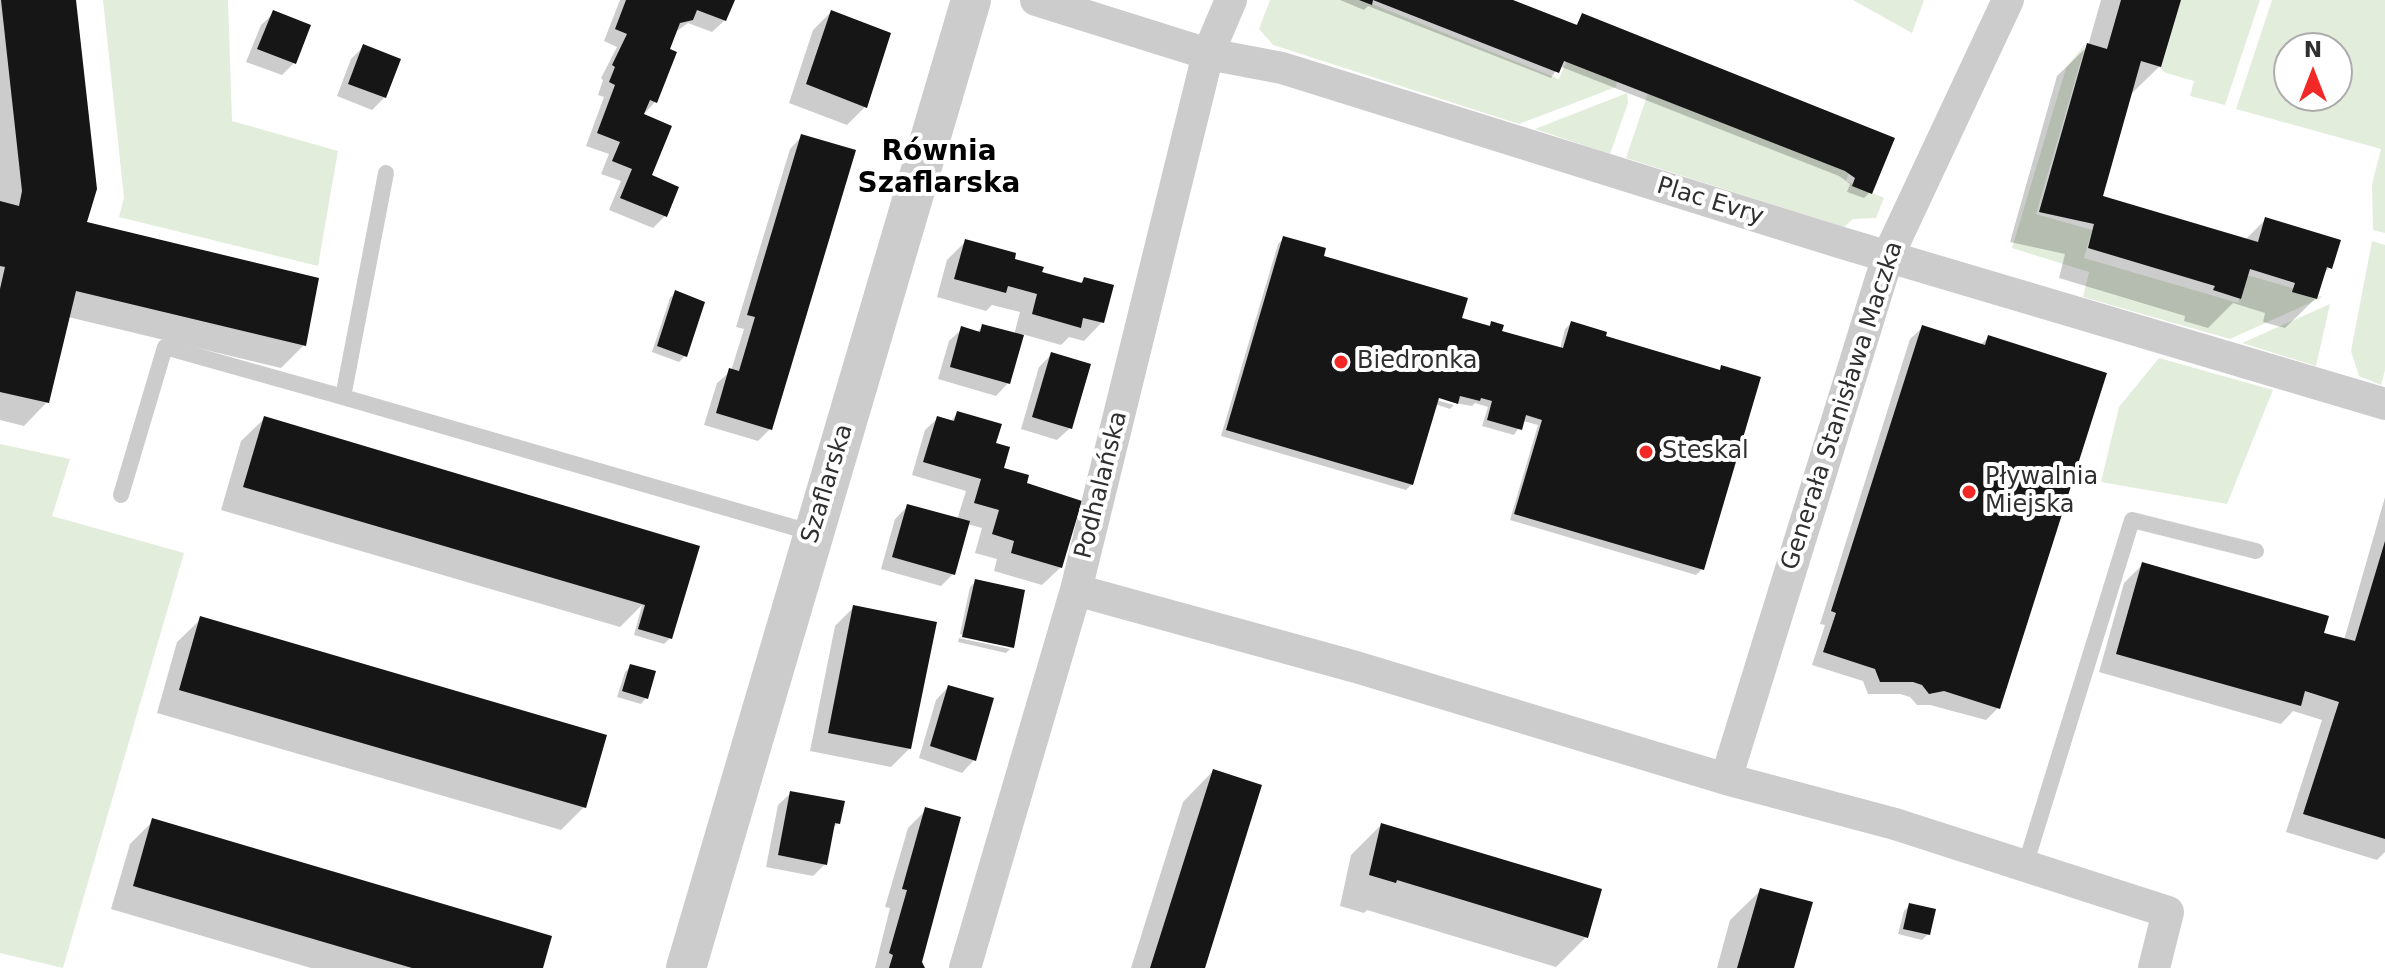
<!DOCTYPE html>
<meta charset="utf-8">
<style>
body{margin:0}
#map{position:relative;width:2385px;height:968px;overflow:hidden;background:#fff;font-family:"DejaVu Sans",sans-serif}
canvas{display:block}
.north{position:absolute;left:2273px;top:32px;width:80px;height:80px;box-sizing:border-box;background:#fff;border:2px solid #acacac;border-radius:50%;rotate:0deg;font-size:22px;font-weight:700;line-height:32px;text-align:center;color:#2f2f2f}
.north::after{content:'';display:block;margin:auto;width:28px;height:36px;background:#f12825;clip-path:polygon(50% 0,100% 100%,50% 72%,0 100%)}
</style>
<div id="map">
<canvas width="2385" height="968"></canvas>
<div class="north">N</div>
</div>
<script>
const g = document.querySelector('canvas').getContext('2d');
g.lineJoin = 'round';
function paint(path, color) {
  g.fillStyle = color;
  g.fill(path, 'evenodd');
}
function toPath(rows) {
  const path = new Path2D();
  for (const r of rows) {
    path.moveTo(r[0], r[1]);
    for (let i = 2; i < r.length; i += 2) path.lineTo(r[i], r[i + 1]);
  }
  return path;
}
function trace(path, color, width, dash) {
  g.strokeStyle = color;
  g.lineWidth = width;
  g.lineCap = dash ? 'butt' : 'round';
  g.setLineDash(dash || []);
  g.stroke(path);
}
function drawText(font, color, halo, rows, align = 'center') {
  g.font = font + ' "DejaVu Sans",sans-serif';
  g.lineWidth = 8;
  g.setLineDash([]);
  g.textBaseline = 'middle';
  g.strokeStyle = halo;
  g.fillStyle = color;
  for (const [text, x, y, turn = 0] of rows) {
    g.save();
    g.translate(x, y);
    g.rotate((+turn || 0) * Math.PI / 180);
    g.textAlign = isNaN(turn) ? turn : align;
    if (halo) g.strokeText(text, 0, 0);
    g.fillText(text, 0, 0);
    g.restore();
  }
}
paint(toPath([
 [103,0,228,0,232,121,338,151,318,266,119,217,124,198],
 [1270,0,1362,0,1559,79,1567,60,1617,80,1616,87,1519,124,1273,45,1259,29],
 [1853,0,1924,0,1912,33],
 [2178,0,2260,0,2225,105,2190,96,2194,81,2166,73,2159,67],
 [2272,0,2385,0,2385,233,2373,230,2372,184,2381,149,2236,109],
 [2289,48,2337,48,2337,96,2289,96],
 [2086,43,2036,214,2092,230,2084,258,2238,303,2247,275,2323,297,2230,339,2083,297,2089,272,2012,248,2066,68],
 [1627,93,1628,103,1610,154,1535,129],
 [1648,93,1849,172,1846,181,1884,198,1876,218,1853,219,1844,227,1626,158],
 [2372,241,2385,245,2385,370,2381,385,2359,376,2351,351],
 [2330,304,2316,366,2242,343],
 [2159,358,2273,390,2227,504,2101,482,2119,407],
 [0,444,70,459,52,516,184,553,63,968,0,953]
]), '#e3eddc');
paint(toPath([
 [0,0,74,0,85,223,304,345,281,368,68,317,47,402,24,426,0,420],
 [620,0,732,0,725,20,712,32,688,23,674,33,655,102,642,116,649,176,665,216,653,228,609,210,621,181,601,174,609,154,586,146,604,97,598,95,603,80,601,78,617,47,604,41],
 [1340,0,1508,0,1575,26,1583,16,1863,126,1870,192,1864,198,1847,192,1850,184,1839,176,1559,66,1551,78,1368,6,1364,10],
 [2101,0,2178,0,2160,66,2129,96,2100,197,2245,240,2266,219,2330,267,2322,275,2316,298,2285,328,2263,322,2265,313,2233,303,2208,328,2184,321,2185,316,2059,278,2065,254,2010,242,2057,76,2088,46],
 [831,12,865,107,847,125,789,103,813,30],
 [274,13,294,63,282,75,246,62,261,25],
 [364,46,385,97,372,110,337,96,351,59],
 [802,136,770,429,758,441,704,425,717,383,731,371,744,329,736,327,790,149],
 [1284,238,1460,320,1488,327,1492,323,1500,332,1560,349,1565,329,1571,323,1603,337,1719,371,1722,368,1702,569,1696,575,1510,520,1538,425,1523,421,1514,435,1482,426,1488,407,1475,403,1472,406,1455,403,1430,394,1429,398,1454,405,1450,409,1435,404,1412,484,1406,490,1221,436,1278,244],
 [966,241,1040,273,1079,284,1084,279,1102,322,1084,341,1069,337,1061,345,1022,334,1008,383,996,396,938,379,949,341,962,329,976,333,983,326,1014,335,1020,312,992,305,986,311,937,297,947,260],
 [675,293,685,356,679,362,652,352,670,298],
 [1923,327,1980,345,1988,338,1998,708,1986,720,1930,705,1917,705,1910,697,1900,694,1868,694,1863,681,1812,665,1825,625,1820,624,1910,339],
 [1051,355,1070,428,1057,440,1021,429,1039,367],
 [957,414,994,444,1001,469,1024,484,1061,567,1042,585,994,571,997,559,975,553,982,528,967,524,954,573,941,586,881,569,895,519,908,506,957,520,966,491,912,475,925,430,938,418,950,422],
 [265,418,698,548,670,638,664,644,634,635,642,605,620,627,221,510,241,441],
 [2385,497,2385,852,2377,860,2286,832,2322,720,2293,711,2281,724,2099,672,2124,583,2143,564,2344,640],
 [976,581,1012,647,1010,648,1010,645,960,634,970,587],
 [854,607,910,748,891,767,810,751,835,626],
 [201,619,584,807,561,830,157,713,177,642],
 [959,638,1010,649,1006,653,958,642],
 [631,666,646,698,641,704,617,697,625,672],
 [948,687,974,760,962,773,919,758,936,700],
 [1213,771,1202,968,1131,968,1183,802],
 [791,793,838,823,832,829,825,864,813,876,766,867,778,805],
 [926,810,920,963,923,968,875,968,890,908,885,907,908,828],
 [153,821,541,968,311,968,111,909,130,844],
 [1381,825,1586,937,1556,967,1367,910,1364,913,1340,906,1351,855],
 [1761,890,1792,968,1717,968,1730,920],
 [1910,905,1928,934,1922,940,1898,934,1904,911]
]), '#0003');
paint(toPath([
 [1,0,76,0,97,189,87,222,319,278,306,346,76,291,49,403,0,392,0,289,5,267,0,266,0,201,19,206,22,191],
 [626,0,735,0,726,21,697,10,693,20,680,23,670,49,677,52,657,103,650,100,644,114,672,126,652,175,679,187,667,217,620,198,632,169,612,161,620,142,597,133,615,85,609,82,615,67,612,65,627,34,615,29],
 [1359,0,1513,0,1577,25,1582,13,1895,138,1872,194,1852,186,1855,178,1845,171,1564,61,1559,73,1373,0,1372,5],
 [2121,0,2181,0,2161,67,2141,61,2103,196,2258,242,2265,217,2341,240,2332,269,2327,267,2317,299,2292,292,2295,283,2250,269,2241,299,2213,290,2215,286,2088,248,2094,224,2039,212,2087,43,2107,49],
 [273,10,311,25,296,64,257,49],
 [831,10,891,33,867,108,806,84],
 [363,44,401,59,386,98,348,84],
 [801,134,856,150,772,430,716,413,729,368,739,371,755,317,747,315],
 [1283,236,1326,248,1324,256,1468,298,1462,318,1490,326,1491,321,1504,325,1502,331,1563,348,1571,321,1607,332,1606,336,1720,370,1721,365,1761,377,1704,570,1514,514,1542,420,1526,415,1522,430,1487,420,1492,401,1481,398,1480,401,1460,396,1458,404,1439,398,1413,485,1226,430],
 [965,239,1016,253,1015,259,1044,267,1042,272,1082,283,1084,277,1114,285,1104,323,1083,318,1081,328,1032,314,1037,294,1008,286,1006,293,954,279],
 [675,290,705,302,687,357,657,346],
 [982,324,1024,335,1010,384,950,367,961,326,980,332],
 [1922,325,1985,345,1988,335,2107,373,2000,709,1944,691,1929,694,1922,685,1913,682,1880,682,1875,669,1823,652,1836,613,1831,611],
 [1051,352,1091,364,1072,429,1032,417],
 [957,411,1002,424,996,443,1010,447,1004,468,1029,475,1027,483,1082,501,1062,568,1011,553,1014,541,992,534,999,510,974,503,981,479,923,462,937,416,954,421],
 [264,416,700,546,672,639,638,629,645,605,243,487],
 [907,504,970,521,955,575,892,557],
 [2385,541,2385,839,2303,814,2339,702,2305,691,2301,706,2116,654,2142,562,2329,616,2324,633,2355,641],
 [975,579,1025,590,1014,648,962,637],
 [853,605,937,622,911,749,828,733],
 [200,616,607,735,586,808,179,690],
 [630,664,656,671,648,699,622,691],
 [948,685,994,698,976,761,930,746],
 [1213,769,1262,785,1205,968,1150,968],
 [790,791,845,801,840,824,835,823,827,865,778,855],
 [925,807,961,817,922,962,925,968,889,968,893,955,889,953,907,890,902,889],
 [152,818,552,936,543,968,412,968,133,886],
 [1381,823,1602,889,1588,938,1397,880,1396,883,1369,875],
 [1760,888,1813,902,1794,968,1737,968],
 [1909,903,1936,909,1930,935,1903,929]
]), '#161616');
trace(toPath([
 [386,173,343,397,813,533],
 [121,495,165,347,343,397],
 [2025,866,2132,520,2256,551]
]), '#ccc', 16);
trace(toPath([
 [1036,0,1208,54,1282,68,1842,243,2385,404],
 [1076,590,1356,667,1726,779,1895,824,2168,912,2154,968],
 [1726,779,1888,256,2008,0],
 [965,968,1076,590,1208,54,1231,0]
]), '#ccc', 32);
trace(toPath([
 [686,968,971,0]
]), '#ccc', 40);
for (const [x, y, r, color] of [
 [1341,362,8,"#f12825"],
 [1646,452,8,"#f12825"],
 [1969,492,8,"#f12825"]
]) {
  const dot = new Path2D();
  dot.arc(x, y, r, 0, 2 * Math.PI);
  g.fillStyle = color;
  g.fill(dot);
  trace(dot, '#fff', 3);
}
drawText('24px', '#2f2f2f', '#fff', [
 ["Plac Evry",1710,202,17],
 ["Generała Stanisława Maczka",1843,406,-72],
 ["Szaflarska",828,484,-73],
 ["Podhalańska",1102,485,-76]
]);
drawText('24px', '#2f2f2f', '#fff', [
 ["Biedronka",1357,362],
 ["Steskal",1662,452],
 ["Pływalnia",1985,478],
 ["Miejska",1985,506]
], 'left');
drawText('bold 28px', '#000', '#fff', [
 ["Równia",939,153],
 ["Szaflarska",939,185]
]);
</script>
